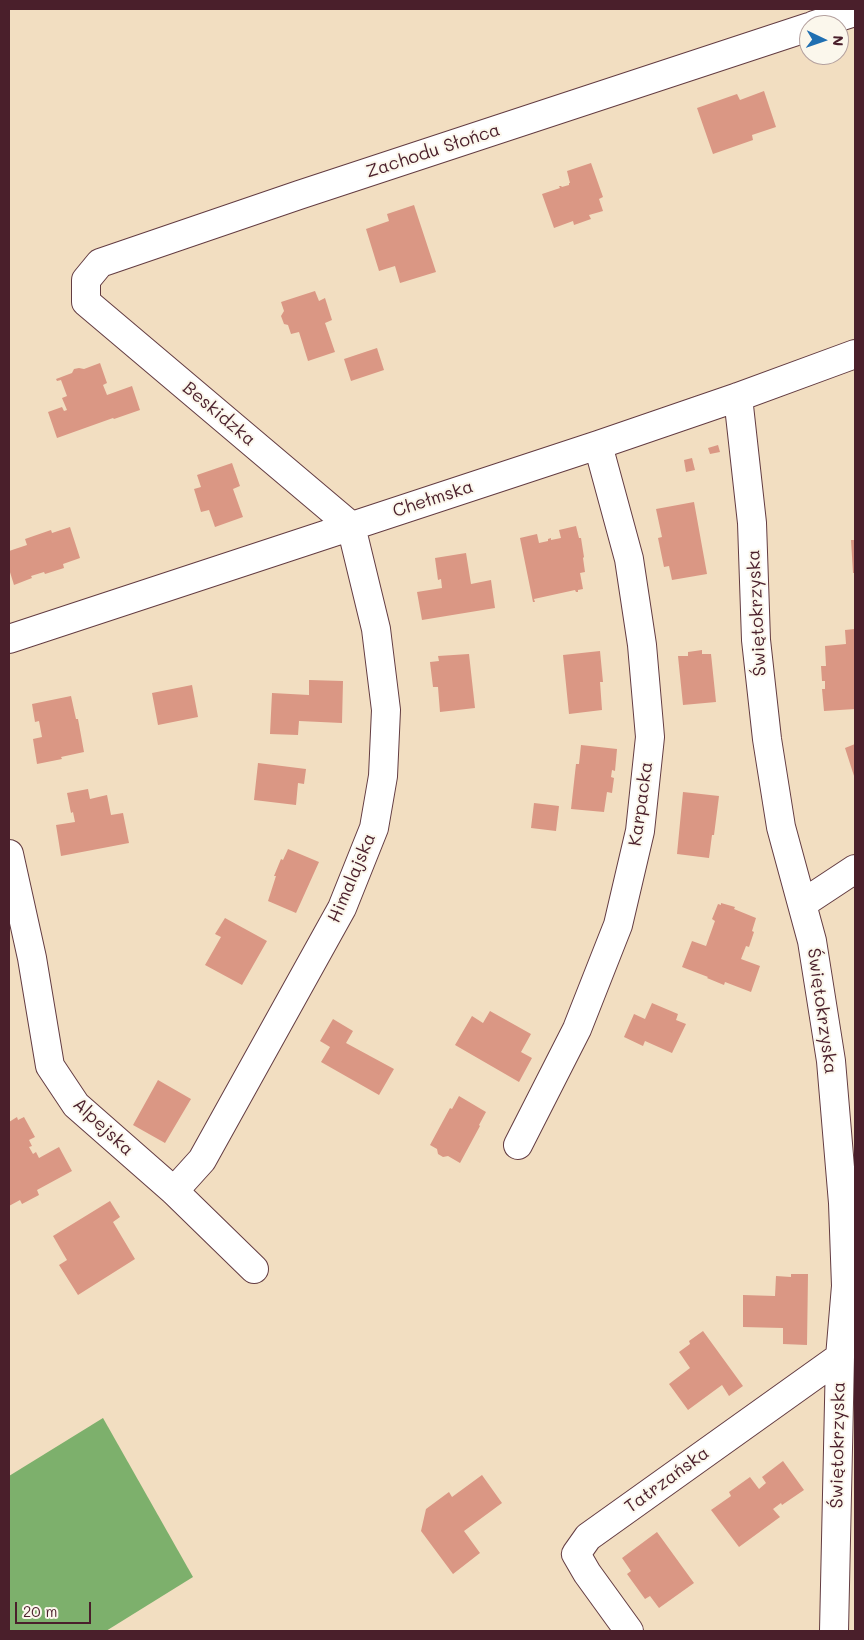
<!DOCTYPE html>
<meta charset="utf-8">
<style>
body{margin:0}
#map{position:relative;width:864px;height:1640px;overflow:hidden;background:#f2dec1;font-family:Mali,sans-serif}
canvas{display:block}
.frame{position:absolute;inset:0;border:10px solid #4a1f2b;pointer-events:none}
.north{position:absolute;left:799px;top:15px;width:50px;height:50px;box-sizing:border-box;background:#fbf7ec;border:1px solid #b4a19f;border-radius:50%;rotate:93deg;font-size:14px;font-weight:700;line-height:20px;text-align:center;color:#4a1f2b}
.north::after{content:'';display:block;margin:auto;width:18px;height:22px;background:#1f6fb2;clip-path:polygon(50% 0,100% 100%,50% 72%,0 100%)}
.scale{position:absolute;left:15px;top:1602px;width:76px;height:22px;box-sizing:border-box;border:2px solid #4a1f2b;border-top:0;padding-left:6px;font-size:15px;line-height:18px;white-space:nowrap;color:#4a1f2b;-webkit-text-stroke:4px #fbf7ec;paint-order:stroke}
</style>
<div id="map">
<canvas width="864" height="1640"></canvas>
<div class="frame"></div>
<div class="north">N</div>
<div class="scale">20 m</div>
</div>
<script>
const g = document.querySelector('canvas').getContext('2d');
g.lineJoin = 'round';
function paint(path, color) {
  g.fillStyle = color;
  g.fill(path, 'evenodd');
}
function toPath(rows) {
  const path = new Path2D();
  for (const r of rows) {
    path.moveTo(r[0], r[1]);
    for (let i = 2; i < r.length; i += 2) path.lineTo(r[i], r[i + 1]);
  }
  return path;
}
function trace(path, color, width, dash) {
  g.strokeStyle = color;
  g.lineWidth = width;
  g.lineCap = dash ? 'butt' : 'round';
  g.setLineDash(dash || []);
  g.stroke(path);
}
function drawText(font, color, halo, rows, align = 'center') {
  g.font = font + ' Mali,sans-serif';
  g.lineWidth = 4;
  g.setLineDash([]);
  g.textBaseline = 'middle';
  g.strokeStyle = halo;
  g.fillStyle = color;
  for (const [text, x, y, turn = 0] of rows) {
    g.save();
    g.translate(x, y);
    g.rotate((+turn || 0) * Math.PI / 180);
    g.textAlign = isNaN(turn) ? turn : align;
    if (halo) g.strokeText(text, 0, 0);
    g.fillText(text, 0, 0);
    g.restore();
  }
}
paint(toPath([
 [103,1418,193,1577,106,1631,9,1631,9,1476]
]), '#7db06c');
paint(toPath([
 [764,91,776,127,752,135,753,140,713,154,697,108,737,94,740,100],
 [591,163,603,197,599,199,603,211,589,215,591,219,574,225,573,221,554,228,542,194,560,188,559,186,561,186,562,187,569,185,569,183,570,183,567,171],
 [414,205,436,272,400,283,395,266,379,271,366,229,389,221,387,214],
 [315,291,319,301,325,298,332,320,325,323,335,352,308,361,299,332,291,334,288,325,284,324,281,316,284,311,281,302],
 [377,348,384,370,351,381,344,359],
 [100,363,107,383,103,385,107,395,132,386,140,410,114,419,113,418,57,438,48,412,62,407,64,411,67,410,62,398,67,396,61,380,57,381,56,379,72,373,74,369,79,368,84,369],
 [718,445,720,452,710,454,708,448],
 [692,458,695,470,686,472,684,460],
 [232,463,240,486,233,489,243,517,215,527,209,510,201,512,194,489,201,487,197,475],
 [694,502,707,574,672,580,669,566,664,567,658,538,662,537,656,509],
 [576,526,579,538,581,538,584,557,583,558,585,572,580,573,583,589,578,590,578,592,576,592,575,590,534,599,535,602,533,602,520,538,537,534,539,543,548,541,548,539,551,538,551,540,561,538,559,530],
 [70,527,80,558,63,564,64,568,45,574,44,572,31,576,32,578,14,585,9,569,9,551,27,545,25,539,51,530,52,533],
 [851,540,855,540,855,573,853,573],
 [466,553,471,584,491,580,495,608,422,620,417,592,442,588,441,579,438,580,435,558],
 [855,629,855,709,824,711,822,689,825,689,825,681,822,681,821,666,826,666,825,646,846,644,845,630],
 [702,650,702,654,711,654,716,702,683,705,678,656,688,656,688,652],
 [600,651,603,682,600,682,602,710,569,714,563,655],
 [469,654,475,708,440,712,438,687,433,687,430,662,439,661,438,656],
 [309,680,343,681,342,723,299,721,298,735,270,734,272,693,309,695],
 [192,685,198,717,158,725,152,693],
 [71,696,76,719,78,719,84,752,61,757,62,759,37,764,33,739,42,737,39,721,35,722,32,704],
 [855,744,855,779,845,748],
 [581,745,617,749,615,771,612,770,611,777,614,778,612,793,607,792,604,812,571,809,576,764,579,764],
 [258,763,306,769,304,784,298,783,296,805,254,800],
 [88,789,90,799,107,795,111,815,123,813,129,843,61,856,56,825,75,822,73,812,71,813,67,793],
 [683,792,719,796,714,835,712,835,709,858,677,854],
 [534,803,559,806,556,831,531,828],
 [288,849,319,862,296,913,268,901,276,876,274,876,281,859,283,860],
 [721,903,735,907,734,909,756,918,752,931,754,932,749,947,746,946,741,959,760,966,751,992,725,982,724,985,707,978,708,977,682,967,692,941,706,946,715,921,712,919,718,904,721,905],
 [225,918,267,941,242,985,205,965,221,937,215,934],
 [652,1003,678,1014,676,1020,686,1024,672,1053,645,1041,643,1046,624,1037,634,1014,645,1019],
 [490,1011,531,1034,521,1052,532,1058,519,1082,455,1045,472,1016,483,1023],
 [333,1019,353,1031,346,1043,394,1069,379,1095,321,1062,330,1047,320,1041],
 [158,1080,191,1099,165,1143,133,1125],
 [459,1096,486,1112,479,1125,480,1126,460,1163,448,1156,443,1157,438,1154,437,1149,430,1145,450,1108,452,1109],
 [17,1117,18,1120,24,1117,35,1137,29,1140,32,1146,29,1147,33,1154,36,1152,39,1158,59,1147,72,1171,37,1190,39,1195,22,1204,20,1200,9,1206,9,1122],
 [110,1201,120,1217,113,1222,135,1259,78,1295,59,1265,67,1260,53,1236],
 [791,1274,808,1274,807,1345,783,1344,783,1328,743,1327,743,1295,775,1296,776,1276,791,1277],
 [703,1331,743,1386,729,1396,722,1385,688,1410,669,1384,690,1368,679,1352,690,1344,689,1341],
 [783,1461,804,1490,782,1505,781,1503,773,1509,780,1517,739,1547,711,1510,731,1496,729,1492,750,1477,759,1489,766,1483,762,1477],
 [482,1475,502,1503,464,1531,480,1553,453,1574,421,1531,426,1509,449,1492,452,1497],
 [657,1532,694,1583,659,1608,650,1596,645,1599,627,1574,631,1571,622,1558]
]), '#da9784');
const street = toPath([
 [814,25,855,12],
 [738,397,752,523,756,640,767,739,781,827,812,941,831,1061,843,1203,846,1286,840,1357,834,1631],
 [9,639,598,445,738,397,855,354],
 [9,854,32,958,50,1066,76,1105,174,1191,254,1269],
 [802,904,855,869],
 [518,1145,577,1029,618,925,640,831,650,737,642,645,629,559,598,445],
 [174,1191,202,1160,342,908,374,828,383,776,386,710,376,629,351,526,86,302,86,280,100,263,299,195,809,27],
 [629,1631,587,1573,576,1554,588,1537,840,1357]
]);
trace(street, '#633c42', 30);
trace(street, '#fff', 28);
drawText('18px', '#4a1f2b', '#fbf7ec', [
 ["Zachodu Słońca",433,151,-18],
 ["Beskidzka",219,414,40],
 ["Chełmska",433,499,-18],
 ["Świętokrzyska",757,613,-93],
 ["Karpacka",641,804,-82],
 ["Himalajska",352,878,-67],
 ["Świętokrzyska",822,1011,82],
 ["Alpejska",103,1127,43],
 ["Świętokrzyska",838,1445,-89],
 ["Tatrzańska",667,1480,-36]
]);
</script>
